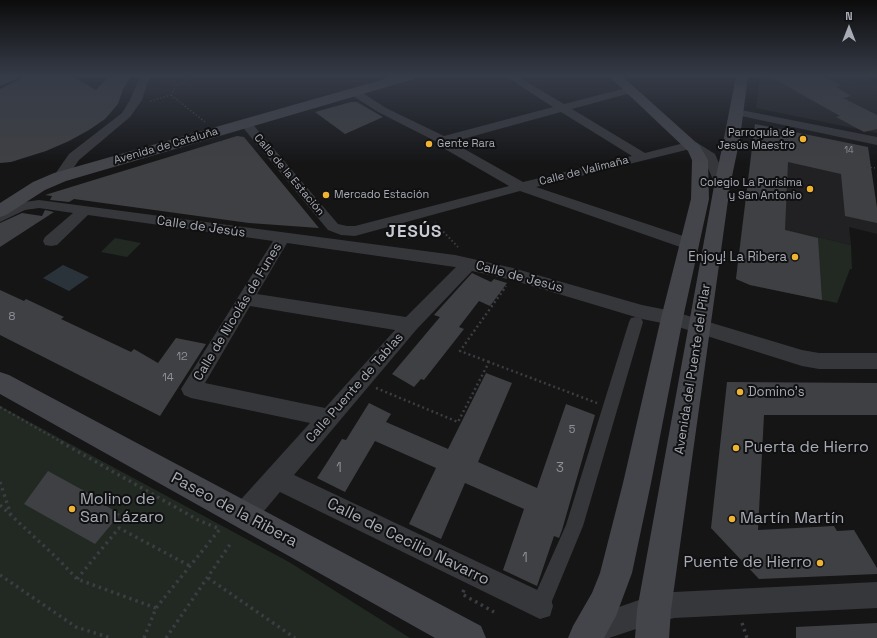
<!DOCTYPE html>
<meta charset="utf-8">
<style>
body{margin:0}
#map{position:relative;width:877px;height:638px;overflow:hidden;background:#151516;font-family:"Space Grotesk",sans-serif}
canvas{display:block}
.north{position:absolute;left:829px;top:8px;width:40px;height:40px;-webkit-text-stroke:3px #101011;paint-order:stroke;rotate:0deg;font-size:11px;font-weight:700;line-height:16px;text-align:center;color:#a7abb6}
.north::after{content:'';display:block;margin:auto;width:14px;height:18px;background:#a7abb6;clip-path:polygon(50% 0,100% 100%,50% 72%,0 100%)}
</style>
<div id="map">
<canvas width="877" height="638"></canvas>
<div class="north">N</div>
</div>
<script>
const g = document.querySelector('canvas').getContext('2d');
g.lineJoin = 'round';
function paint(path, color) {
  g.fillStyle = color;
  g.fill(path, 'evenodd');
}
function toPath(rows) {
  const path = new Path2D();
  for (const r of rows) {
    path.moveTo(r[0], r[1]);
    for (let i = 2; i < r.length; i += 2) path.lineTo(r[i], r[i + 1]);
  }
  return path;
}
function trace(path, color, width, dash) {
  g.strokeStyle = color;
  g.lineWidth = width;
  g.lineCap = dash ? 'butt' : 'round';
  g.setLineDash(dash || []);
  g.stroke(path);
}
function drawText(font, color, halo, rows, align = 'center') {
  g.font = font + ' "Space Grotesk",sans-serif';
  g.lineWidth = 4;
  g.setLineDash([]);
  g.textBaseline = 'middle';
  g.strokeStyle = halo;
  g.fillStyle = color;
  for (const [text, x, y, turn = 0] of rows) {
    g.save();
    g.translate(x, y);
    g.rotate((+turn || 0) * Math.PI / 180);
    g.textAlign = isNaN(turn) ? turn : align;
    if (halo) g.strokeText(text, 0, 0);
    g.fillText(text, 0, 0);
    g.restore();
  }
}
paint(toPath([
 [760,76,862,76,877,82,877,133,756,108],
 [752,145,871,170,877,208,877,234,849,227,851,245,743,219]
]), '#212123');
paint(toPath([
 [827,76,851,76,870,85,853,89],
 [743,219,851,245,852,269,850,269,837,303,750,285,736,279],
 [419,228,426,231,424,235,411,239,396,237,397,234],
 [115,238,141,243,127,257,101,252],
 [0,406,289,562,410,638,0,638]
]), '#212922');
paint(toPath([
 [63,265,89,277,69,291,43,278]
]), '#2b333a');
paint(toPath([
 [26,76,72,76,96,90,109,76,131,76,123,89,118,104,105,119,89,130,69,141,46,151,11,162,0,163,0,89],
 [769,76,822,76,841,85,836,87,851,96,843,98,877,115,877,129,864,132,836,117,840,116],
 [351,102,357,102,383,117,345,134,315,112],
 [755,124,868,147,877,208,877,223,845,216,841,174,788,162,785,230,818,238,822,300,750,285,736,279],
 [237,136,244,137,319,228,249,223,74,199,69,202,50,200,52,196,45,195],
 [45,210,54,212,0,247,0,223,22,213,42,216],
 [472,273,491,282,494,279,507,283,490,306,479,301,459,327,464,329,424,380,421,379,414,387,392,374,440,317,434,315],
 [0,290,24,301,26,299,64,317,61,319,131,352,134,349,158,363,176,338,206,344,160,416,0,335],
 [486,373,512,383,478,462,537,488,566,404,595,415,562,530,559,538,554,536,537,586,503,570,524,509,465,483,441,539,409,524,436,468,375,441,345,492,317,478,342,439,346,440,369,403,391,414,386,422,448,449],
 [727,382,877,383,877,415,764,415,758,530,834,526,837,531,854,530,877,568,877,574,759,579,711,528],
 [48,471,99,499,98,501,120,514,95,544,24,504],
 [877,623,877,638,796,638,796,627]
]), '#3f4043');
trace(toPath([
 [171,95,205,122],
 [150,101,171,95,176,86,193,76],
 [867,167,875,168]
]), '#3c3d42', 1.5, [1.5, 2]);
trace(toPath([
 [435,223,458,247],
 [503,290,506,286]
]), '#3c3d42', 2, [1.5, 2.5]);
trace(toPath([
 [489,362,460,351,504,289],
 [376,388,458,422,489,362,597,403],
 [0,407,63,443]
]), '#3c3d42', 2.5, [2, 3]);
trace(toPath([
 [61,442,198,520,220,529],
 [0,482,11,515],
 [0,505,57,558,77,579,156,608],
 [0,575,76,627,111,638],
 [208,578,295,638],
 [77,579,119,528,190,566],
 [464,590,462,594,494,612],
 [742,623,747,638],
 [144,638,156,608,220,529],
 [166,638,231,543]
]), '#3c3d42', 3.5, [2.5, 4]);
paint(toPath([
 [636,317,641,318,643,322,583,526,547,613,540,616,533,613,530,606,566,525,629,322,631,318,636,317]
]), '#36373b');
paint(toPath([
 [142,76,152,76,148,81,142,100,130,117,79,160,65,180,55,180,53,177,69,154,122,113,130,100,138,81,142,76],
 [505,76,517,76,564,104,630,87,634,88,635,90,634,92,572,109,645,153,692,141,696,142,715,154,729,186,727,189,722,190,717,189,704,159,690,149,536,187,695,240,697,244,695,248,689,249,683,248,520,191,355,236,341,235,328,230,240,124,242,121,246,120,250,121,338,224,347,226,355,226,509,186,445,149,439,143,378,112,350,94,349,92,350,90,358,90,386,108,444,136,553,107,505,76],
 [561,112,632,156,523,182,452,142,561,112],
 [736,109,877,137,877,145,732,114,730,112,732,110,736,109],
 [39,200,455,255,513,268,642,305,672,311,802,350,819,353,877,353,877,369,819,369,802,366,672,325,642,319,512,280,472,271,416,330,294,475,550,596,553,606,550,616,540,619,280,492,253,524,244,527,235,524,232,515,235,506,310,423,191,398,184,395,181,389,273,241,88,215,57,245,51,246,45,245,43,241,45,237,73,213,39,208,25,210,0,222,0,211,17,203,39,200],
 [287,243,455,267,456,267,406,317,257,294,287,243],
 [250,306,395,330,325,408,205,383,250,306],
 [877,582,877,608,674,618,642,627,609,638,579,638,576,631,580,621,590,617,642,599,674,592,877,582]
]), '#36373b');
paint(toPath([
 [2,76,18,76,17,79,0,86,0,77,2,76],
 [395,76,415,76,414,79,66,181,45,190,6,215,0,217,0,203,33,182,54,173,395,76],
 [609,76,622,76,700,146,708,160,709,199,683,318,651,483,632,573,616,616,604,638,568,638,573,626,592,593,600,573,623,483,661,318,691,199,692,160,688,151,609,76],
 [736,76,748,76,740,138,730,186,671,610,669,638,635,638,637,610,714,186,724,138,736,76],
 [0,372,9,375,481,626,486,638,435,638,0,394,0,372]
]), '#44454b');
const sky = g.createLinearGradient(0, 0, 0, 165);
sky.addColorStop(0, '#0c0c0c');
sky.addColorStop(0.46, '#353b47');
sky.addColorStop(1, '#353b4700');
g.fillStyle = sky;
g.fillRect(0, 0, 877, 165);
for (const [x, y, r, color] of [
 [803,139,4,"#efb334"],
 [429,144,4,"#efb334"],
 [810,189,4,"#efb334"],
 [326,195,4,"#efb334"],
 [795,257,4,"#efb334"],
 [740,392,4,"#efb334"],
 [736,448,4,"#efb334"],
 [72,509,4,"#efb334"],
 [732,519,4,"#efb334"],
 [820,563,4,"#efb334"]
]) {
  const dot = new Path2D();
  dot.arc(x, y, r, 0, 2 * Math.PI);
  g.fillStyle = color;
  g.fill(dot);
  trace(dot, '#101011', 1.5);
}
drawText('9px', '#8d9099', null, [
 ["14",849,151]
]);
drawText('11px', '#a7abb6', '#101011', [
 ["Parroquia de",795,133],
 ["Jesús Maestro",795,146],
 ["Gente Rara",437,144,"left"],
 ["Colegio La Purísima",802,183],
 ["y San Antonio",802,196],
 ["Mercado Estación",334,195,"left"]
], 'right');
drawText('11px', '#a7abb6', '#101011', [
 ["Avenida de Cataluña",166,146,-16],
 ["Calle de Valimaña",584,171,-14],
 ["Calle de la Estación",289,175,50]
]);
drawText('11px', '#8d9099', null, [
 ["8",12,317],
 ["12",182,357],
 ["14",168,378],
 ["5",572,430]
]);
drawText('13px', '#a7abb6', '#101011', [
 ["Calle de Jesús",201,227,8],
 ["Calle de Jesús",519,277,15],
 ["Calle de Nicolás de Funes",238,312,-59],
 ["Avenida del Puente del Pilar",693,369,-81],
 ["Calle Puente de Tablas",355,388,-49]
]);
drawText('13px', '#a7abb6', '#101011', [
 ["Enjoy! La Ribera",787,257],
 ["Domino's",748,392,"left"]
], 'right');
drawText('13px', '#8d9099', null, [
 ["1",339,468],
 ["3",560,468],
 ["1",525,558]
]);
drawText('16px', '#a7abb6', '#101011', [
 ["Puerta de Hierro",744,448],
 ["Molino de",80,500],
 ["San Lázaro",80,518],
 ["Martín Martín",740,519],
 ["Puente de Hierro",812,563,"right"]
], 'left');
drawText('16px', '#a7abb6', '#101011', [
 ["Paseo de la Ribera",234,510,28],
 ["Calle de Cecilio Navarro",408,542,26]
]);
g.letterSpacing = '1px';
drawText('bold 17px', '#c8cad3', '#101011', [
 ["JESÚS",414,232]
]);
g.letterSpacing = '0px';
</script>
